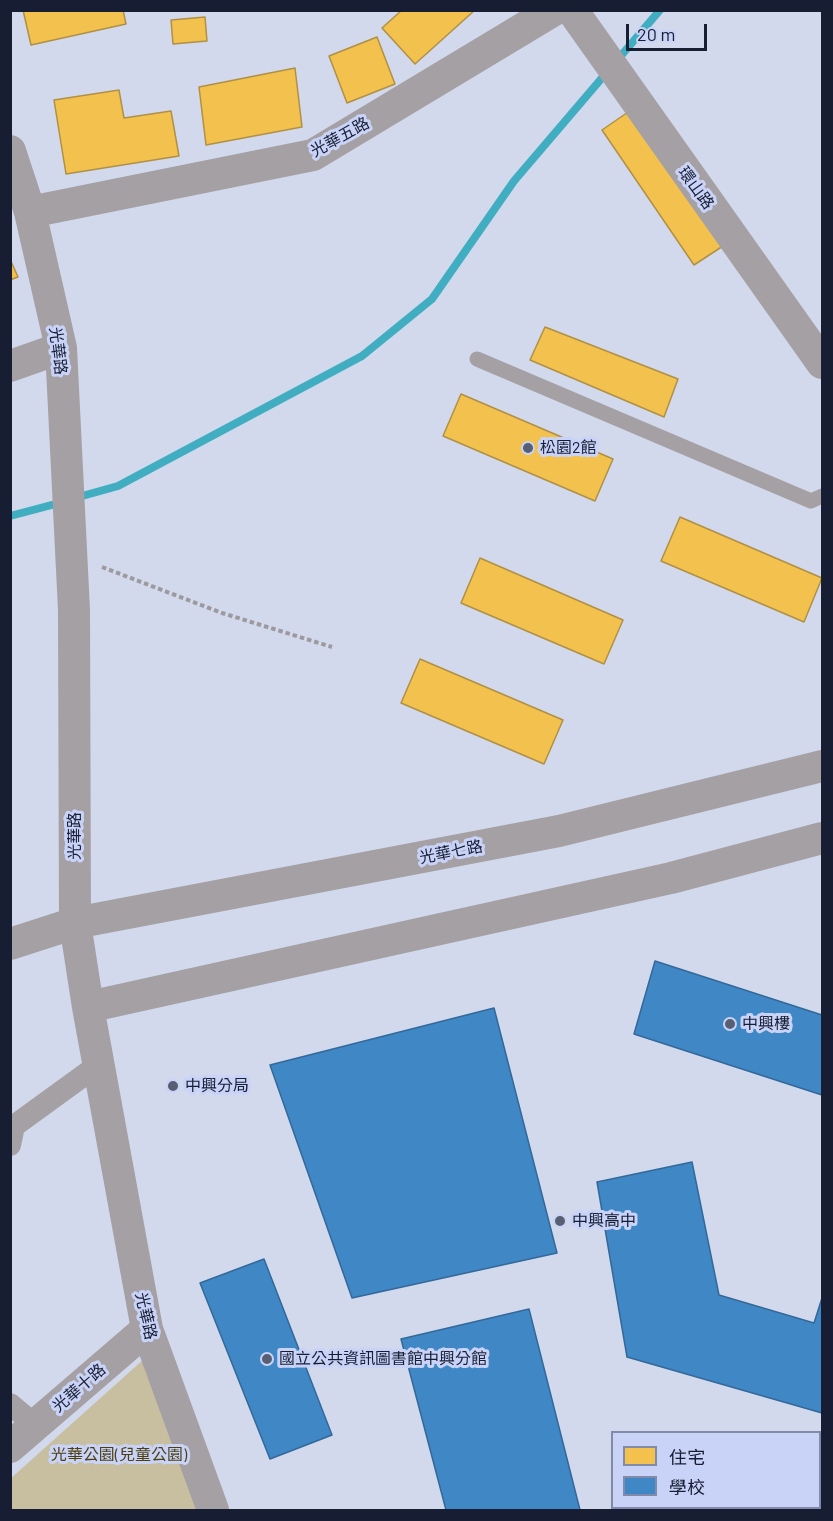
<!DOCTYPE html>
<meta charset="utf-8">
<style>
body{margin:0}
#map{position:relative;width:833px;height:1521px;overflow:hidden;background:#d2d9ec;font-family:Barlow,"Noto Sans TC",sans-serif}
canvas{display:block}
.frame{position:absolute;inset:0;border:12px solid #171d32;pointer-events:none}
.legend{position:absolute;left:611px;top:1431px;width:210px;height:78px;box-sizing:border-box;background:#c8d3f7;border:2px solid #818aa8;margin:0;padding:8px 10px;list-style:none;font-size:18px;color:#171d32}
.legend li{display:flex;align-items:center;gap:12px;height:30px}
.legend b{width:30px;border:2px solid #818aa8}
.scale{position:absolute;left:626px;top:24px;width:81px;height:27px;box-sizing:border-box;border:3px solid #171d32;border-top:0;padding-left:8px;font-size:18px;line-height:21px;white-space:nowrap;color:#171d32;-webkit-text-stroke:4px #c8d3f7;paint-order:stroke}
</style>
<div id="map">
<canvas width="833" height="1521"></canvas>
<div class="frame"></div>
<ul class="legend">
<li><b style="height:16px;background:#f2c14e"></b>住宅</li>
<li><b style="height:16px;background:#3f88c5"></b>學校</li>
</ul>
<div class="scale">20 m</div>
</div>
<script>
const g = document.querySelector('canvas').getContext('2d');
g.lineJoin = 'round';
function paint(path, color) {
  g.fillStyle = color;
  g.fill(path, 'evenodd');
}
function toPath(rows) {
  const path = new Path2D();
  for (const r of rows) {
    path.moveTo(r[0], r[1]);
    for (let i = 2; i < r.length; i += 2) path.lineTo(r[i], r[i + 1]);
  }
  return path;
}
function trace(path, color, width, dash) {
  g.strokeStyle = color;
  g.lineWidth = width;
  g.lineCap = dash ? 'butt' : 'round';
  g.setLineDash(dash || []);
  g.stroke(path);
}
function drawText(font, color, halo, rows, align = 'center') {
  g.font = font + ' Barlow,"Noto Sans TC",sans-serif';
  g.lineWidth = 6;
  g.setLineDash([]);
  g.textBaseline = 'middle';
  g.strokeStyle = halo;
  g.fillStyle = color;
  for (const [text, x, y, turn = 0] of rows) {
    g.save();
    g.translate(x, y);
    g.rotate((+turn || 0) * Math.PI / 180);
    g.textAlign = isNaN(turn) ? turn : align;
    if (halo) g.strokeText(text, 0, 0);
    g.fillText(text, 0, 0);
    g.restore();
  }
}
paint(toPath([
 [144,1359,198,1510,11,1510,10,1479]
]), '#c8bfa0');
const homes = toPath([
 [23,10,123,10,126,24,31,45,23,10],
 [402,10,475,10,415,64,382,28,402,10],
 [205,17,207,41,173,44,171,20,205,17],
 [377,37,395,84,347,103,329,56,377,37],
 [295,68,302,127,206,145,199,87,295,68],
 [119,90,124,118,171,111,179,156,66,174,54,100,119,90],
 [631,110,723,246,694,265,602,130,631,110],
 [10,259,18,277,10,280,10,259],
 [545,327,678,379,664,417,530,360,545,327],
 [461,394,613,459,595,501,443,436,461,394],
 [680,517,822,578,804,622,661,561,680,517],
 [480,558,623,620,604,664,461,603,480,558],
 [420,659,563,720,544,764,401,703,420,659]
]);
paint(homes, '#f2c14e');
trace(homes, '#b09046', 1.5);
const schools = toPath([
 [655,961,822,1015,822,1095,634,1034,655,961],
 [494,1008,557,1253,352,1298,270,1065,494,1008],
 [692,1162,719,1295,814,1323,822,1298,822,1413,627,1357,597,1182,692,1162],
 [264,1259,332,1435,270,1459,200,1283,264,1259],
 [529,1309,580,1510,446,1510,401,1339,529,1309]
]);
paint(schools, '#3f88c5');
trace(schools, '#336899', 1.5);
trace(toPath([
 [75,498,118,486,362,356,432,299,514,181,660,10],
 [10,516,63,502]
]), '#40adc1', 8);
trace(toPath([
 [102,567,222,613,332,647]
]), '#9c999f', 4, [4.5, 3]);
trace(toPath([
 [477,359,811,501,822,496]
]), '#a5a0a4', 15);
trace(toPath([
 [10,1145,14,1126,98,1065],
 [10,1404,35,1425]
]), '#a5a0a4', 22);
trace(toPath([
 [572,10,822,363],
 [10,151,30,212,61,348,74,610,75,923,88,1007,147,1329,213,1510],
 [30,212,313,155,554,10],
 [10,366,61,348],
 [10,944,75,923,559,831,822,766],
 [88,1007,671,878,822,838],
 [10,1447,147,1329]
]), '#a5a0a4', 32);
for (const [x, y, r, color] of [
 [528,448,6,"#585f73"],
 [730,1024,6,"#585f73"],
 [173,1086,6,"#585f73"],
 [560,1221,6,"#585f73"],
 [267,1359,6,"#585f73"]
]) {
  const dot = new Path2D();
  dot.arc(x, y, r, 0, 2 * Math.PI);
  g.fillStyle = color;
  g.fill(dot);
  trace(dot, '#c8d3f7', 2);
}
drawText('16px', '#171d32', '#c8d3f7', [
 ["光華五路",340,137,-29],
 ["環山路",696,188,54],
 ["光華路",58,351,83],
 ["光華路",75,836,-90],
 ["光華七路",451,852,-11],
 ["光華路",146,1316,77],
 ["光華十路",79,1388,-41]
]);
drawText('16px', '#171d32', '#c8d3f7', [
 ["松園2館",540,448],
 ["中興樓",742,1024],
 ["中興分局",185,1086],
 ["中興高中",572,1221],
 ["國立公共資訊圖書館中興分館",279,1359]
], 'left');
drawText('16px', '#4d3f0f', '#c8d3f7', [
 ["光華公園(兒童公園)",119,1455]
]);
</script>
